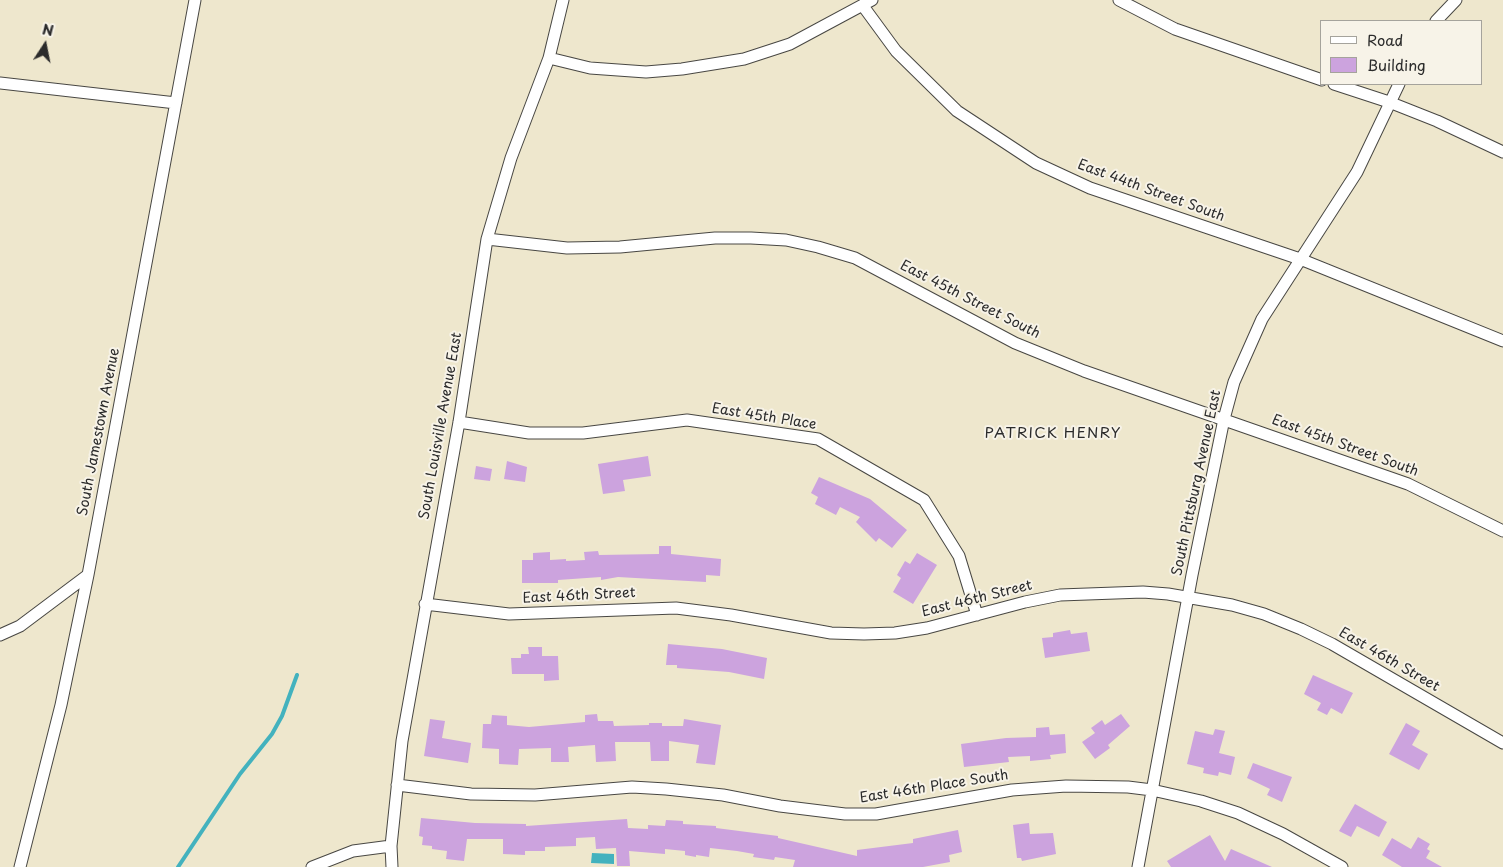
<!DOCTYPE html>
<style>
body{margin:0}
#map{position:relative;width:1503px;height:867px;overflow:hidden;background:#eee7cd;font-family:"Playpen Sans",sans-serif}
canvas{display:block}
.legend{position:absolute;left:1320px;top:20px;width:162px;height:65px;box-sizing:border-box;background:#f7f3e8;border:1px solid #a5a39c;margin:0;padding:6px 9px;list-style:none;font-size:15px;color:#2b2b2b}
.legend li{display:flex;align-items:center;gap:10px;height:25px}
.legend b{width:25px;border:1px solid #a5a39c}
.north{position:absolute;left:20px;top:20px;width:50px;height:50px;-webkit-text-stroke:4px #f7f3e8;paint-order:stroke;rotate:11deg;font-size:14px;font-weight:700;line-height:20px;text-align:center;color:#2b2b2b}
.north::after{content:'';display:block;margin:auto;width:18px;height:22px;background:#2b2b2b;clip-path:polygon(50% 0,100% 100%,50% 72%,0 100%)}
</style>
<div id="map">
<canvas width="1503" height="867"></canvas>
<ul class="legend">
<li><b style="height:6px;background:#fff"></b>Road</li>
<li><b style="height:14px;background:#cca3de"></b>Building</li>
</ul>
<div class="north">N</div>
</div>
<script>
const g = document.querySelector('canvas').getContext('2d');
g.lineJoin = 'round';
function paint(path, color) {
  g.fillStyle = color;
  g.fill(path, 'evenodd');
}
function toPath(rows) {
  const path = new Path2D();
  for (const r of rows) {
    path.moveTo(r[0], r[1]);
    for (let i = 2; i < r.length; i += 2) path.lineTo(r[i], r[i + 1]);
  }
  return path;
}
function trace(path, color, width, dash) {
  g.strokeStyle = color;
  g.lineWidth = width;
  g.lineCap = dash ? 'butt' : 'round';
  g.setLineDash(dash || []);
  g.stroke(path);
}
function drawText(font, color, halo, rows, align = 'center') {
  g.font = font + ' "Playpen Sans",sans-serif';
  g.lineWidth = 4;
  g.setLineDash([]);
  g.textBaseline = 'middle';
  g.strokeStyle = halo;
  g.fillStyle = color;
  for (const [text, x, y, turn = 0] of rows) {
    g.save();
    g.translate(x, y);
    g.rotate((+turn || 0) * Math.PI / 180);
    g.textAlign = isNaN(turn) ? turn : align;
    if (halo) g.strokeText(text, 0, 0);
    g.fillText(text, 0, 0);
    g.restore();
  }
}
paint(toPath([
 [592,853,614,854,614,864,591,863]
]), '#43b2be');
trace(toPath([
 [178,867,240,774,272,734,282,716,297,675]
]), '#43b2be', 4);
paint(toPath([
 [648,456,651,476,623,480,625,491,603,494,598,464],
 [507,461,527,467,525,482,504,479],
 [476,466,492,469,490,481,474,479],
 [819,477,870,499,907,530,892,548,879,538,876,542,856,522,860,517,840,507,836,515,815,504,818,497,811,493],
 [659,546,671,546,671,554,721,559,720,576,706,575,706,582,618,577,601,580,601,577,558,580,558,583,522,583,522,560,533,560,533,553,550,552,550,560,566,559,566,561,585,560,584,552,598,551,599,555,659,554],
 [917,553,937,565,913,604,893,592,901,578,897,575,905,561,910,564],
 [1070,630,1071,634,1087,632,1090,651,1045,658,1042,638,1053,637,1053,633],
 [668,644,722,649,767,658,764,679,729,672,677,668,677,665,666,665],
 [528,647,542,647,542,656,558,656,559,680,544,681,544,674,512,674,511,658,521,658,521,654,529,654],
 [1313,675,1353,693,1342,714,1331,708,1327,715,1317,710,1321,703,1304,694],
 [597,714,598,721,613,721,614,726,649,725,649,723,662,723,662,726,683,726,684,719,721,725,715,765,696,763,699,745,669,741,669,761,651,761,650,742,615,742,616,761,596,762,595,745,568,747,569,762,551,762,551,748,519,749,518,765,499,764,499,749,482,748,483,724,491,724,492,715,507,716,507,725,529,727,585,722,585,715],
 [1121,714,1130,726,1108,745,1110,748,1095,759,1082,742,1095,733,1091,728,1102,720,1105,725],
 [430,719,445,721,442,738,471,743,468,763,424,756],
 [1406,723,1420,731,1412,745,1428,754,1419,770,1389,754],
 [1049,727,1050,735,1065,734,1066,753,1050,755,1051,759,1030,761,1030,756,1008,757,1009,762,964,767,961,744,1006,738,1036,737,1036,728],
 [1215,729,1225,731,1219,753,1235,757,1231,775,1219,772,1218,776,1203,773,1204,768,1187,764,1195,731,1213,735],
 [1253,763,1292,777,1282,802,1267,795,1270,789,1247,778],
 [1355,804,1387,822,1379,837,1357,826,1351,837,1339,831],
 [421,818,475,823,526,824,526,826,627,819,628,828,648,829,648,825,665,826,666,820,683,821,683,824,716,826,716,828,778,836,778,838,857,856,857,850,913,843,913,839,958,830,962,852,949,855,950,862,923,867,793,867,795,860,775,857,774,860,753,857,754,854,737,851,710,848,709,857,696,855,696,857,685,855,685,851,665,849,665,854,629,851,630,866,617,866,616,848,596,849,595,837,576,838,576,846,545,847,545,851,525,851,525,855,503,854,503,839,467,839,464,861,446,859,447,851,432,849,432,846,422,845,423,837,419,836],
 [1029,823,1030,834,1053,833,1056,854,1022,861,1021,858,1017,858,1013,825],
 [1210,835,1225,861,1231,849,1272,867,1171,867,1167,861],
 [1418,837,1430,844,1427,849,1430,851,1426,858,1442,867,1402,867,1382,855,1392,838,1411,849]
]), '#cca3de');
const street = toPath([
 [1119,0,1175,29,1322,80],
 [863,6,896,51,957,111,1036,163,1090,188,1300,259,1503,341],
 [1436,21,1456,0],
 [549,58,590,68,646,72,682,69,744,59,790,44,872,0],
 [0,83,176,103],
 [1334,84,1389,102,1437,121,1503,152],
 [487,239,567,248,620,247,715,238,751,238,786,240,818,247,855,258,1015,343,1084,371,1408,484,1503,531],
 [459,422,529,433,583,433,687,420,818,439,924,500,959,556,977,615],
 [425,604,509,614,676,608,731,615,831,633,864,634,895,633,927,628,1025,602,1060,595,1143,592,1168,594,1232,605,1264,614,1301,629,1332,644,1503,743],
 [0,635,20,626,88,575],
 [397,785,471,794,535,795,632,787,666,789,723,795,780,806,845,814,876,814,1012,790,1066,786,1128,787,1152,790,1201,801,1238,813,1283,834,1342,867],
 [20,867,61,705,88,575,195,0],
 [312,867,353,851,391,846],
 [392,867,391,846,402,741,459,422,487,239,511,158,549,58,563,0],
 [1138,867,1192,575,1224,419,1234,382,1262,319,1357,172,1399,84]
]);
trace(street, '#484743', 13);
trace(street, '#fff', 11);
drawText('14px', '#2b2b2b', '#f7f3e8', [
 ["East 44th Street South",1151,191,20],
 ["East 45th Street South",970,300,27],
 ["East 45th Place",764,417,9],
 ["South Louisville Avenue East",441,426,-80],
 ["South Jamestown Avenue",99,432,-79],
 ["East 45th Street South",1345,446,20],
 ["South Pittsburg Avenue East",1197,483,-78],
 ["East 46th Street",579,596,-3],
 ["East 46th Street",977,599,-14],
 ["East 46th Street",1389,660,30],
 ["East 46th Place South",934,787,-9]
]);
g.letterSpacing = '1px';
drawText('15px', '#2b2b2b', '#f7f3e8', [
 ["PATRICK HENRY",1053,434]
]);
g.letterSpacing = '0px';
</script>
